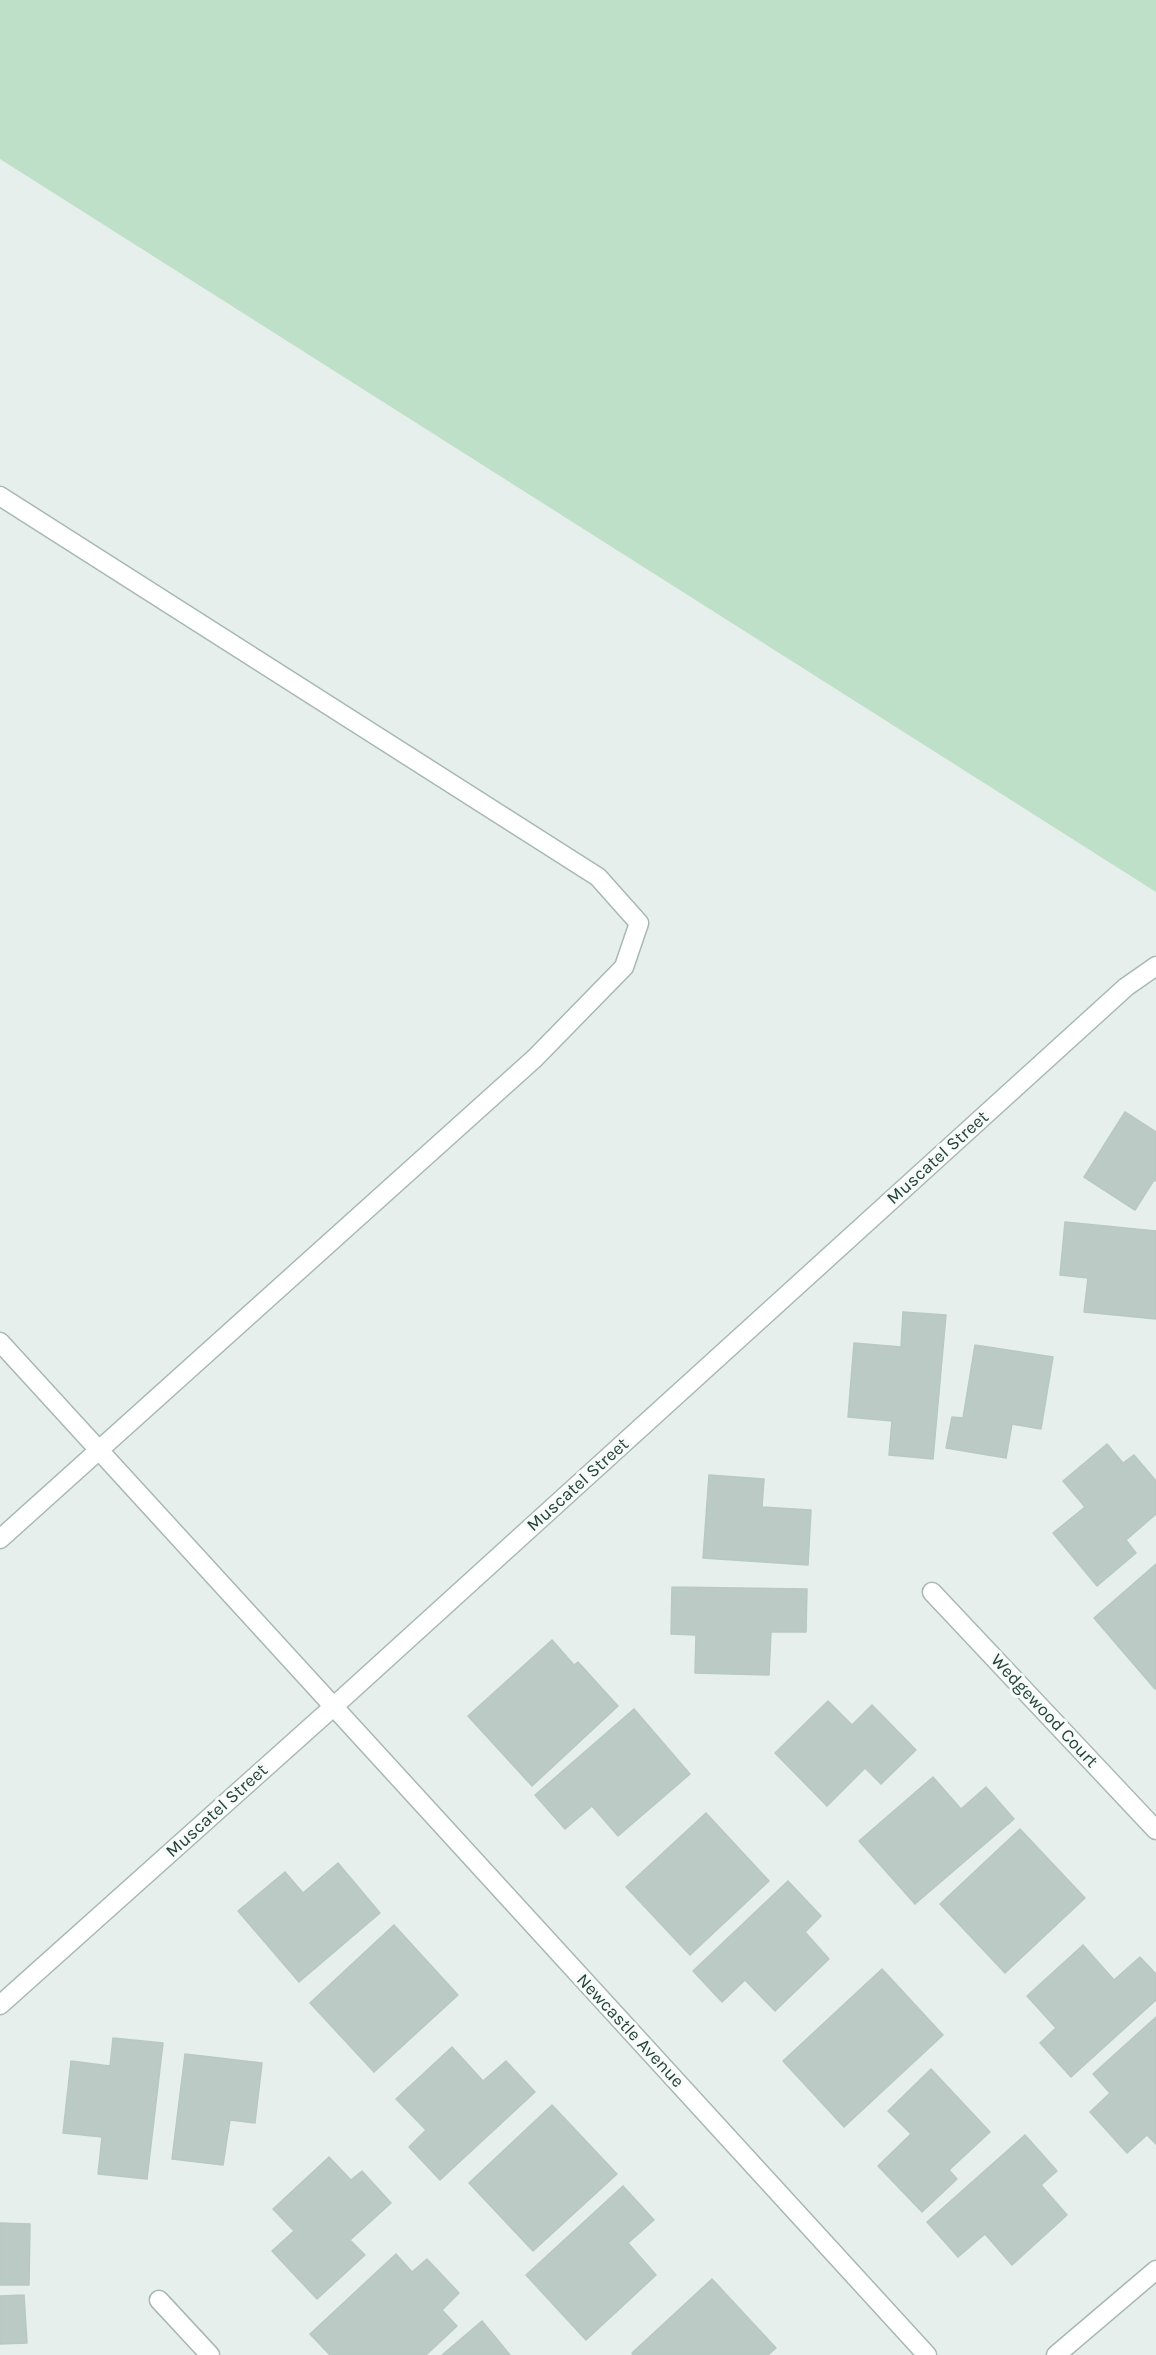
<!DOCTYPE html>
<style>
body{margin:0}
canvas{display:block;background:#e6efeb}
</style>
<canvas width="1156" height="2355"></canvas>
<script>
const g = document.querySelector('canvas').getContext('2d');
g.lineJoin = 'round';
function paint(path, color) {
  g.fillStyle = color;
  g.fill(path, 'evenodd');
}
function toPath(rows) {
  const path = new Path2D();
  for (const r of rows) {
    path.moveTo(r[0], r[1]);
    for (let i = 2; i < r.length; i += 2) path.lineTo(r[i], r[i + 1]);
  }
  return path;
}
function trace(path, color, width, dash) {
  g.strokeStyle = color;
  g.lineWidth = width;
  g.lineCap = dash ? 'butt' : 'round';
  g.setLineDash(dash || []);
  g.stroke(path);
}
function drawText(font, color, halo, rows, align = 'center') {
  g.font = font + ' Karla,sans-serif';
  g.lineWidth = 6;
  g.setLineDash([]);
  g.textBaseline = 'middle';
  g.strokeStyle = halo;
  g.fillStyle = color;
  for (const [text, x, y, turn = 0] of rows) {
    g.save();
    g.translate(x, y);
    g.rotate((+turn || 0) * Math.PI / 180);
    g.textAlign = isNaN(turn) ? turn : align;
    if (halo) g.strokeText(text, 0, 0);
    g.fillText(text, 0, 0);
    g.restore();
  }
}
paint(toPath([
 [0,0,1156,0,1156,892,0,159]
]), '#bfe0c8');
const building = toPath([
 [1125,1112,1156,1132,1156,1181,1154,1180,1135,1210,1084,1177,1125,1112],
 [1065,1222,1156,1231,1156,1319,1084,1312,1088,1278,1060,1275,1065,1222],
 [903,1312,946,1315,933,1459,889,1455,892,1421,848,1417,854,1343,901,1347,903,1312],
 [975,1345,1053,1357,1041,1429,1012,1424,1006,1458,946,1448,952,1417,963,1418,975,1345],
 [1107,1444,1123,1463,1134,1455,1156,1481,1156,1514,1126,1540,1136,1553,1097,1586,1053,1533,1085,1507,1063,1481,1107,1444],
 [709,1475,764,1479,762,1507,811,1510,808,1565,703,1558,709,1475],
 [1156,1564,1156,1688,1155,1689,1094,1618,1156,1564],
 [672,1587,807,1589,806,1632,771,1632,769,1675,695,1673,696,1635,671,1634,672,1587],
 [552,1640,574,1665,578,1662,618,1706,532,1786,468,1716,552,1640],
 [828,1701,852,1725,872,1705,916,1750,881,1784,865,1768,827,1806,775,1753,828,1701],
 [634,1709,690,1774,618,1836,592,1806,565,1829,535,1795,634,1709],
 [933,1777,961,1809,986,1787,1014,1819,915,1904,859,1841,933,1777],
 [706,1813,769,1881,690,1955,626,1887,706,1813],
 [1020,1829,1085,1898,1005,1973,940,1904,1020,1829],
 [338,1863,380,1913,299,1982,238,1911,285,1872,303,1893,338,1863],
 [788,1881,821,1916,805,1932,829,1959,775,2011,745,1980,722,2002,693,1971,788,1881],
 [394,1925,458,1995,374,2072,310,2003,394,1925],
 [1083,1945,1114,1980,1140,1957,1156,1974,1156,2000,1071,2077,1040,2043,1056,2028,1027,1996,1083,1945],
 [882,1969,943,2035,844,2127,783,2061,882,1969],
 [1156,2017,1156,2144,1147,2135,1127,2153,1090,2112,1110,2093,1093,2074,1156,2017],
 [113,2038,163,2043,147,2179,98,2174,102,2137,63,2133,71,2061,110,2066,113,2038],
 [452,2047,483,2081,506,2061,535,2092,440,2180,409,2147,426,2130,396,2099,452,2047],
 [185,2054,262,2063,255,2123,230,2120,223,2165,172,2159,185,2054],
 [931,2069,990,2132,949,2170,957,2179,922,2212,878,2166,911,2134,888,2111,931,2069],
 [552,2105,617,2174,533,2251,469,2183,552,2105],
 [1025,2135,1057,2171,1041,2185,1067,2215,1012,2265,985,2234,958,2257,927,2222,1025,2135],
 [329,2157,351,2180,362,2171,391,2203,350,2240,365,2255,317,2299,272,2251,294,2231,273,2209,329,2157],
 [623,2186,654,2220,628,2243,656,2275,586,2340,526,2275,623,2186],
 [0,2223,30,2224,29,2285,0,2285,0,2223],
 [396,2254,412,2272,427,2259,459,2293,442,2310,457,2326,426,2355,330,2355,310,2334,396,2254],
 [712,2279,776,2348,768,2355,633,2355,632,2353,712,2279],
 [24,2295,27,2343,0,2344,0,2296,24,2295],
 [482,2321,510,2355,442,2355,482,2321]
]);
paint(building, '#bbcac4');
trace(building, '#b8c9c2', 1.5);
const minor = toPath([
 [0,496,598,877,639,923,624,967,535,1058,0,1539],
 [0,1342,927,2355],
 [932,1592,1156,1830],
 [159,2300,210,2355],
 [1056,2355,1156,2270]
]);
const tertiary = toPath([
 [0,2005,332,1708,1126,987,1156,966]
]);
trace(minor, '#a8b8b2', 21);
trace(tertiary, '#a8b8b2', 21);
trace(minor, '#fff', 18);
trace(tertiary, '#fff', 18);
drawText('18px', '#24423a', '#f7fbf9', [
 ["Muscatel Street",938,1158,-42],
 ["Muscatel Street",578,1485,-42],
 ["Wedgewood Court",1044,1711,47],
 ["Muscatel Street",217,1811,-42],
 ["Newcastle Avenue",630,2031,47]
]);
</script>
